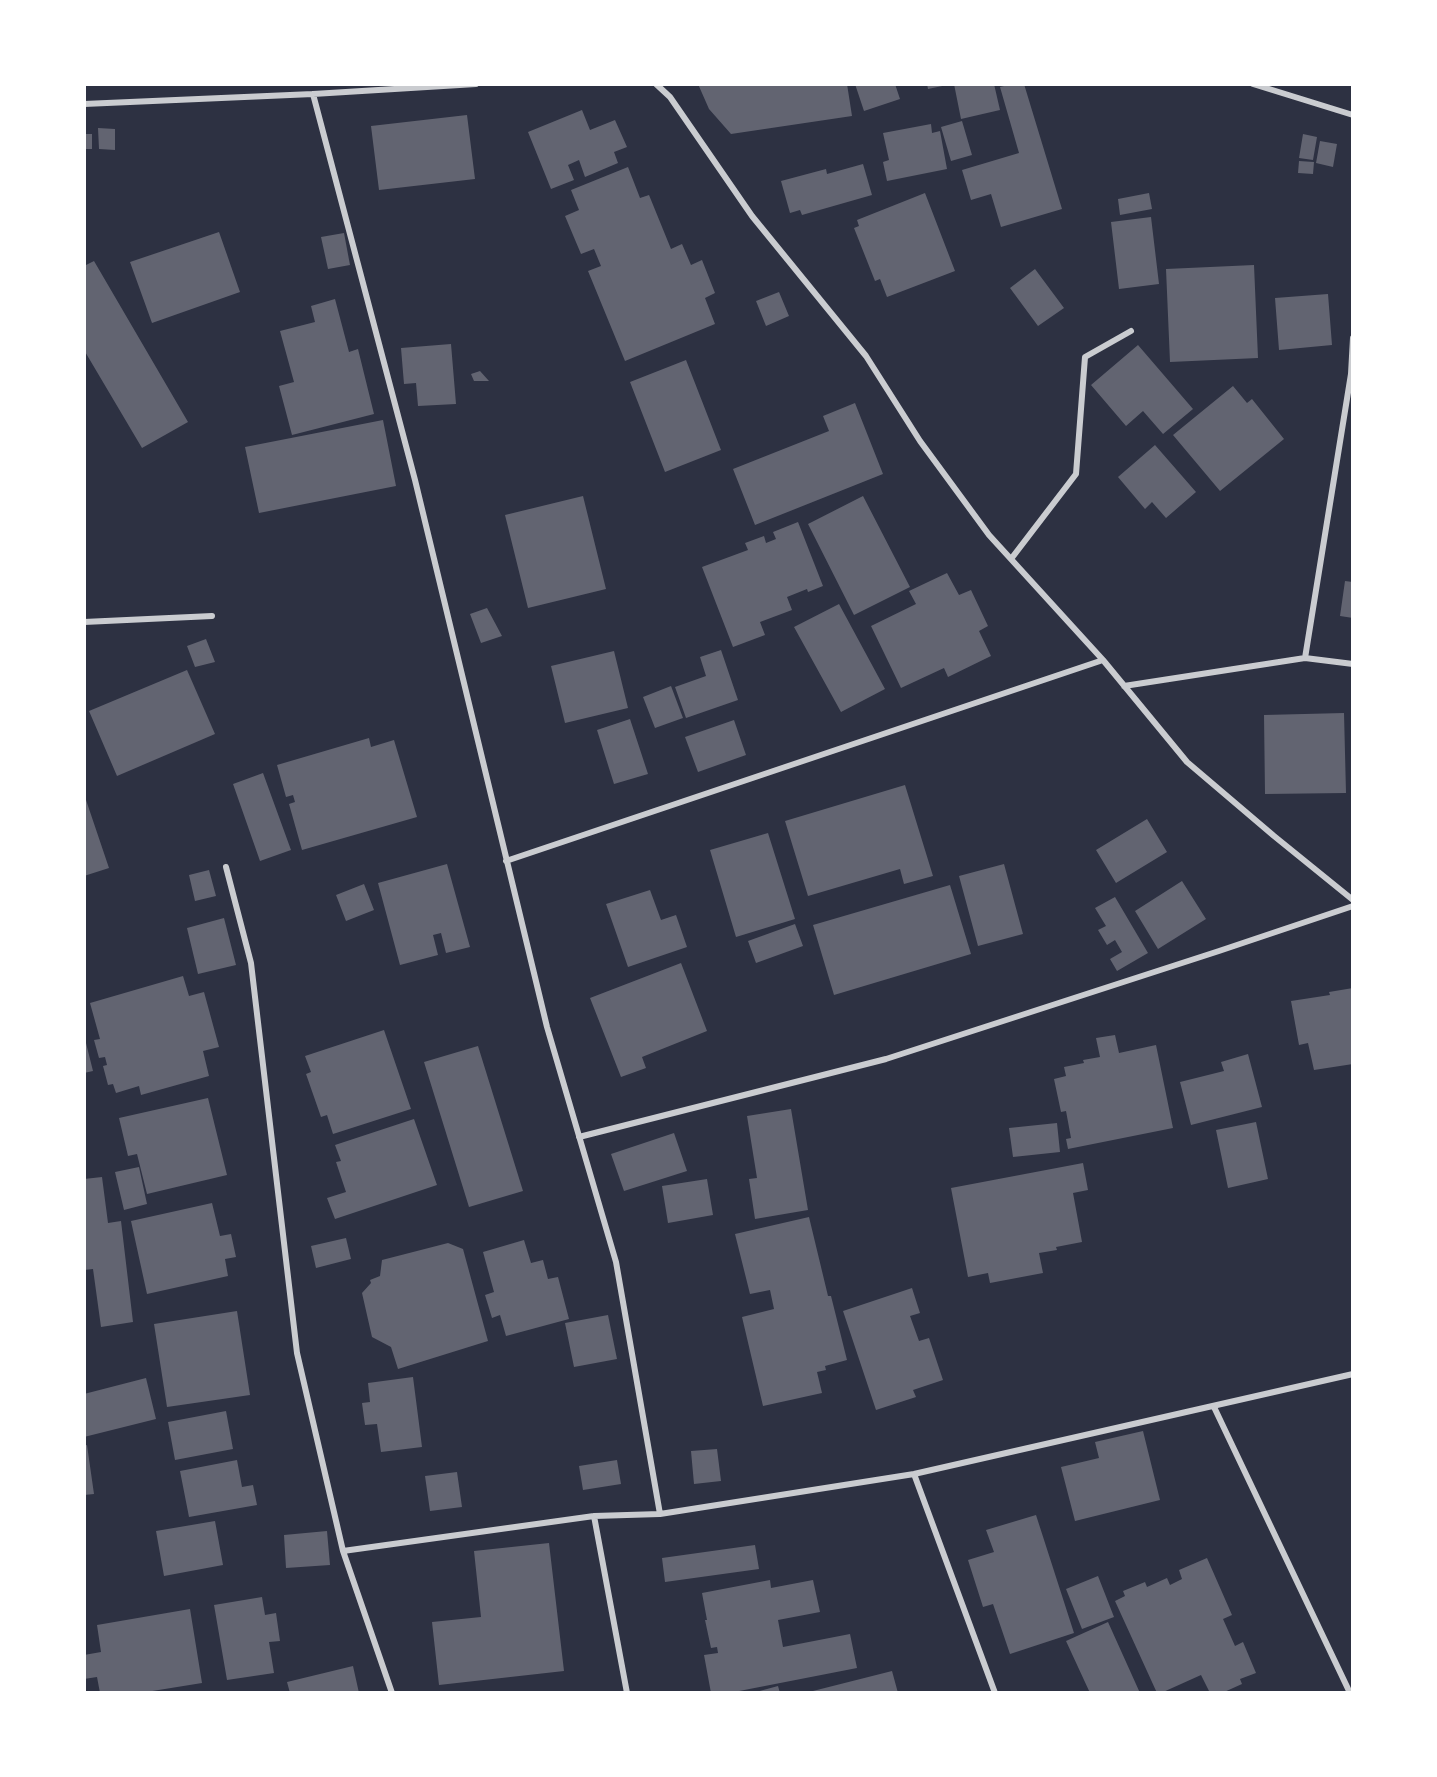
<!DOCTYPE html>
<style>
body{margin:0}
#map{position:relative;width:1437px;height:1777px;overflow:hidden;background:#2d3142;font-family:"Noto Sans",sans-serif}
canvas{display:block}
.frame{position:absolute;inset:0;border:86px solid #fff;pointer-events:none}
</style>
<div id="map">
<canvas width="1437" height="1777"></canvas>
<div class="frame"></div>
</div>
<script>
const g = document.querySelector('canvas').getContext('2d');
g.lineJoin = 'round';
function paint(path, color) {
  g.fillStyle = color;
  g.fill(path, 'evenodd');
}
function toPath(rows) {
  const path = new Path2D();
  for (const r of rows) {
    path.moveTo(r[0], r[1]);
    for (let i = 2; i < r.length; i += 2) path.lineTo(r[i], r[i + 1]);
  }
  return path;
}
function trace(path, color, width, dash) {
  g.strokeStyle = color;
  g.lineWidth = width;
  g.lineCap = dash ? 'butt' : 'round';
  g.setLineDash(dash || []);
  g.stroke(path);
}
paint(toPath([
 [698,84,847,84,852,116,731,134,709,109],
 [855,84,895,84,900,99,864,111],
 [927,84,947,84,947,85,928,89],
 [954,84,994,84,1000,110,961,119],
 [1012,84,1024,84,1062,209,1001,227,991,194,971,200,962,170,1019,153,1000,87],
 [582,110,590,130,615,120,627,147,614,152,618,163,585,177,579,160,568,165,574,180,551,189,528,132],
 [467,115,475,179,379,190,371,126],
 [962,121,972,155,951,161,941,127],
 [931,124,932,133,940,131,947,169,887,181,883,162,889,160,883,133],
 [98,128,115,129,115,150,99,149],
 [84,134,92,134,92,149,84,149],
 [1303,134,1317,137,1313,160,1299,158],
 [1320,141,1337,144,1333,167,1316,163],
 [1299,161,1314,162,1313,174,1298,173],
 [863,164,872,195,802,215,800,210,790,213,781,181,826,169,827,174],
 [628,167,640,198,649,195,671,249,682,244,691,265,702,260,715,293,705,298,715,324,625,361,588,271,601,266,594,249,581,254,565,216,579,210,571,190],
 [925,193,955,271,887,297,880,279,875,281,854,228,859,226,857,220],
 [1149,193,1152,209,1120,215,1118,199],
 [1151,217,1159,284,1119,289,1111,222],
 [219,232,240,292,152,323,130,262],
 [344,233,350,265,328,269,321,237],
 [94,261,188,422,142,448,84,350,84,266],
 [1254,265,1258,358,1170,362,1166,269],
 [1035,269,1064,308,1038,326,1010,288],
 [779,292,789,316,766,326,756,301],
 [1328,294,1332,345,1279,350,1275,298],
 [335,299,349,352,358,349,374,414,292,435,279,386,294,382,280,331,315,322,311,306],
 [451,344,456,404,418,406,416,383,404,384,401,348],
 [1138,345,1193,409,1163,434,1143,411,1126,426,1091,385],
 [686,360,721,450,665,472,630,382],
 [480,371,489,381,474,381,471,374],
 [1233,386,1247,403,1252,399,1284,439,1220,491,1173,435],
 [855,403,883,474,755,525,733,469,829,431,823,416],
 [383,420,396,486,259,513,245,447],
 [1155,445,1196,492,1166,518,1152,502,1145,509,1118,477],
 [583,496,606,589,528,608,505,515],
 [863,496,910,587,854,615,808,524],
 [798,522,823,586,808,592,807,589,787,597,792,610,760,622,765,635,733,647,702,567,748,550,745,543,764,536,766,543,776,539,773,532],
 [947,573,959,595,971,590,988,626,979,631,991,656,948,677,944,668,901,688,871,626,916,604,909,591],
 [1345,581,1353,582,1353,618,1340,616],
 [839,604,885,689,841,712,794,627],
 [487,608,502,636,481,643,470,614],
 [206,639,215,662,195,667,187,646],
 [721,650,738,700,686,718,675,687,706,676,700,657],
 [614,651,628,708,565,723,551,666],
 [187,670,215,734,117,776,89,711],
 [671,686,683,718,655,728,643,697],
 [1344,713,1346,793,1265,794,1264,715],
 [630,719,648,774,614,784,597,730],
 [734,720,746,755,698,772,685,737],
 [369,738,371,747,394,740,417,817,302,850,289,804,295,802,293,795,286,797,277,765],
 [263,773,291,850,260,861,233,784],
 [905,785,933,876,904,884,900,869,808,896,785,821],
 [84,794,109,868,84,876],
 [1147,819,1167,852,1116,883,1096,850],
 [768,833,795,919,736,937,710,850],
 [447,864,470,947,446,953,441,933,433,935,438,955,400,965,378,883],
 [1004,864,1023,934,978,946,959,876],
 [209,870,216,896,195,901,189,875],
 [1182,881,1206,919,1158,949,1135,911],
 [364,884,374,910,346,921,336,895],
 [950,885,971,954,834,995,813,925],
 [650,890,661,920,676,915,687,947,628,967,606,904],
 [1115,897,1148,953,1117,971,1110,959,1122,952,1115,940,1107,945,1098,930,1106,926,1095,908],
 [224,918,236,965,198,974,187,928],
 [795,924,803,946,756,963,748,941],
 [681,963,707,1031,642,1057,646,1068,621,1077,590,998],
 [183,976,189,996,204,992,219,1047,203,1051,209,1076,141,1095,139,1086,116,1093,113,1084,108,1085,103,1066,107,1065,105,1057,99,1058,94,1040,100,1039,90,1003],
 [1353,988,1353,1064,1314,1070,1308,1043,1299,1045,1291,1001,1330,995,1329,992],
 [384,1030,411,1109,333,1134,327,1115,321,1117,306,1074,311,1072,305,1056],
 [84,1035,93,1071,84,1073],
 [1115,1035,1119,1053,1156,1045,1173,1128,1068,1149,1066,1139,1071,1138,1066,1111,1061,1112,1054,1079,1066,1076,1064,1067,1084,1063,1083,1060,1100,1057,1096,1038],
 [478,1046,523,1191,469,1207,424,1062],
 [1248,1054,1262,1107,1191,1125,1180,1082,1224,1071,1221,1062],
 [208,1098,227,1175,147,1194,137,1154,128,1156,119,1118],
 [791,1109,808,1210,755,1219,749,1179,757,1178,747,1116],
 [414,1119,437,1185,335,1219,327,1198,346,1192,336,1162,341,1161,335,1145],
 [1256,1122,1268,1179,1228,1188,1216,1130],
 [1057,1123,1060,1152,1013,1157,1009,1128],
 [674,1133,687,1171,624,1191,611,1154],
 [1083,1163,1088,1190,1073,1193,1082,1242,1056,1247,1057,1250,1039,1253,1043,1273,990,1283,988,1273,968,1277,951,1188],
 [139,1167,147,1204,124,1210,115,1172],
 [102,1177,108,1223,121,1221,133,1322,101,1327,93,1269,84,1270,84,1179],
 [707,1179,713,1215,668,1223,662,1186],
 [212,1203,220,1236,231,1234,236,1257,225,1259,228,1276,147,1294,131,1221],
 [809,1217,828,1296,831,1296,847,1360,825,1366,826,1370,817,1372,822,1393,763,1406,742,1317,774,1309,770,1290,750,1294,735,1234],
 [346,1238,351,1259,316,1268,311,1246],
 [524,1240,531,1263,543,1260,548,1279,558,1277,569,1319,506,1336,500,1315,492,1318,485,1295,494,1292,483,1252],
 [448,1243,463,1249,488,1341,398,1369,391,1347,372,1337,362,1293,371,1283,370,1280,380,1276,382,1260],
 [912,1288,920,1313,910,1316,919,1341,929,1338,943,1380,913,1390,916,1397,876,1410,843,1311],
 [237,1311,250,1395,167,1407,154,1324],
 [608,1315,617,1359,574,1367,565,1323],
 [413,1377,422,1447,381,1452,377,1424,365,1425,362,1403,370,1402,368,1383],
 [146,1378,156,1419,84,1437,84,1394],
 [226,1411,233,1449,175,1460,168,1422],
 [1143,1431,1160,1500,1075,1521,1061,1467,1099,1458,1095,1442],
 [87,1445,94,1494,84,1495,84,1446],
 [717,1449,721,1481,694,1484,691,1451],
 [237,1460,242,1487,253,1485,257,1505,189,1517,180,1471],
 [617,1460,621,1484,583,1490,579,1466],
 [457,1472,462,1507,430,1511,425,1476],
 [1036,1515,1074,1633,1010,1654,993,1604,983,1607,968,1560,994,1552,986,1530],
 [215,1521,223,1565,164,1576,156,1531],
 [327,1531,330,1565,286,1568,284,1535],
 [549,1543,564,1671,439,1685,432,1622,481,1617,474,1551],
 [755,1545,759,1569,665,1582,662,1558],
 [1207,1558,1232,1615,1223,1619,1235,1646,1243,1642,1256,1673,1240,1679,1242,1684,1222,1693,1210,1693,1201,1675,1161,1693,1157,1693,1115,1601,1125,1596,1123,1591,1145,1582,1147,1587,1167,1578,1170,1585,1182,1579,1179,1570],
 [1098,1576,1114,1617,1082,1629,1066,1589],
 [770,1580,771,1588,813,1580,820,1612,778,1620,783,1647,850,1634,857,1668,729,1693,711,1693,704,1655,718,1653,717,1647,711,1648,705,1620,707,1620,702,1593],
 [262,1597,265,1615,276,1613,280,1641,269,1642,274,1673,227,1680,214,1605],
 [190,1609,202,1683,140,1693,100,1693,97,1677,84,1679,84,1655,101,1652,97,1625],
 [1108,1622,1140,1693,1090,1693,1066,1641],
 [353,1666,359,1693,290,1693,287,1682],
 [892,1671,898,1693,809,1693,809,1692],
 [778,1686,780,1693,756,1693,756,1692]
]), '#626471');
trace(toPath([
 [656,84,670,97,752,216,866,356,920,441,989,535,1103,660,1187,762,1274,836,1353,900],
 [1253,84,1353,115],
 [313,94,415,480,547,1027,616,1262,660,1514],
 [84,104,313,94,476,84],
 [1353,338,1351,374,1305,658,1353,664],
 [1011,559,1076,474,1085,357,1131,331],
 [84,622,212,616],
 [1124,686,1305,658],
 [506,861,1103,660],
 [226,867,251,963,297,1353,343,1551,392,1693],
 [579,1137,886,1059,1219,951,1353,906],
 [1214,1407,1350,1693],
 [914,1474,995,1693],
 [594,1516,627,1693],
 [343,1551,594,1516,660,1514,914,1474,1353,1374]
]), '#caccd0', 6);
</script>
